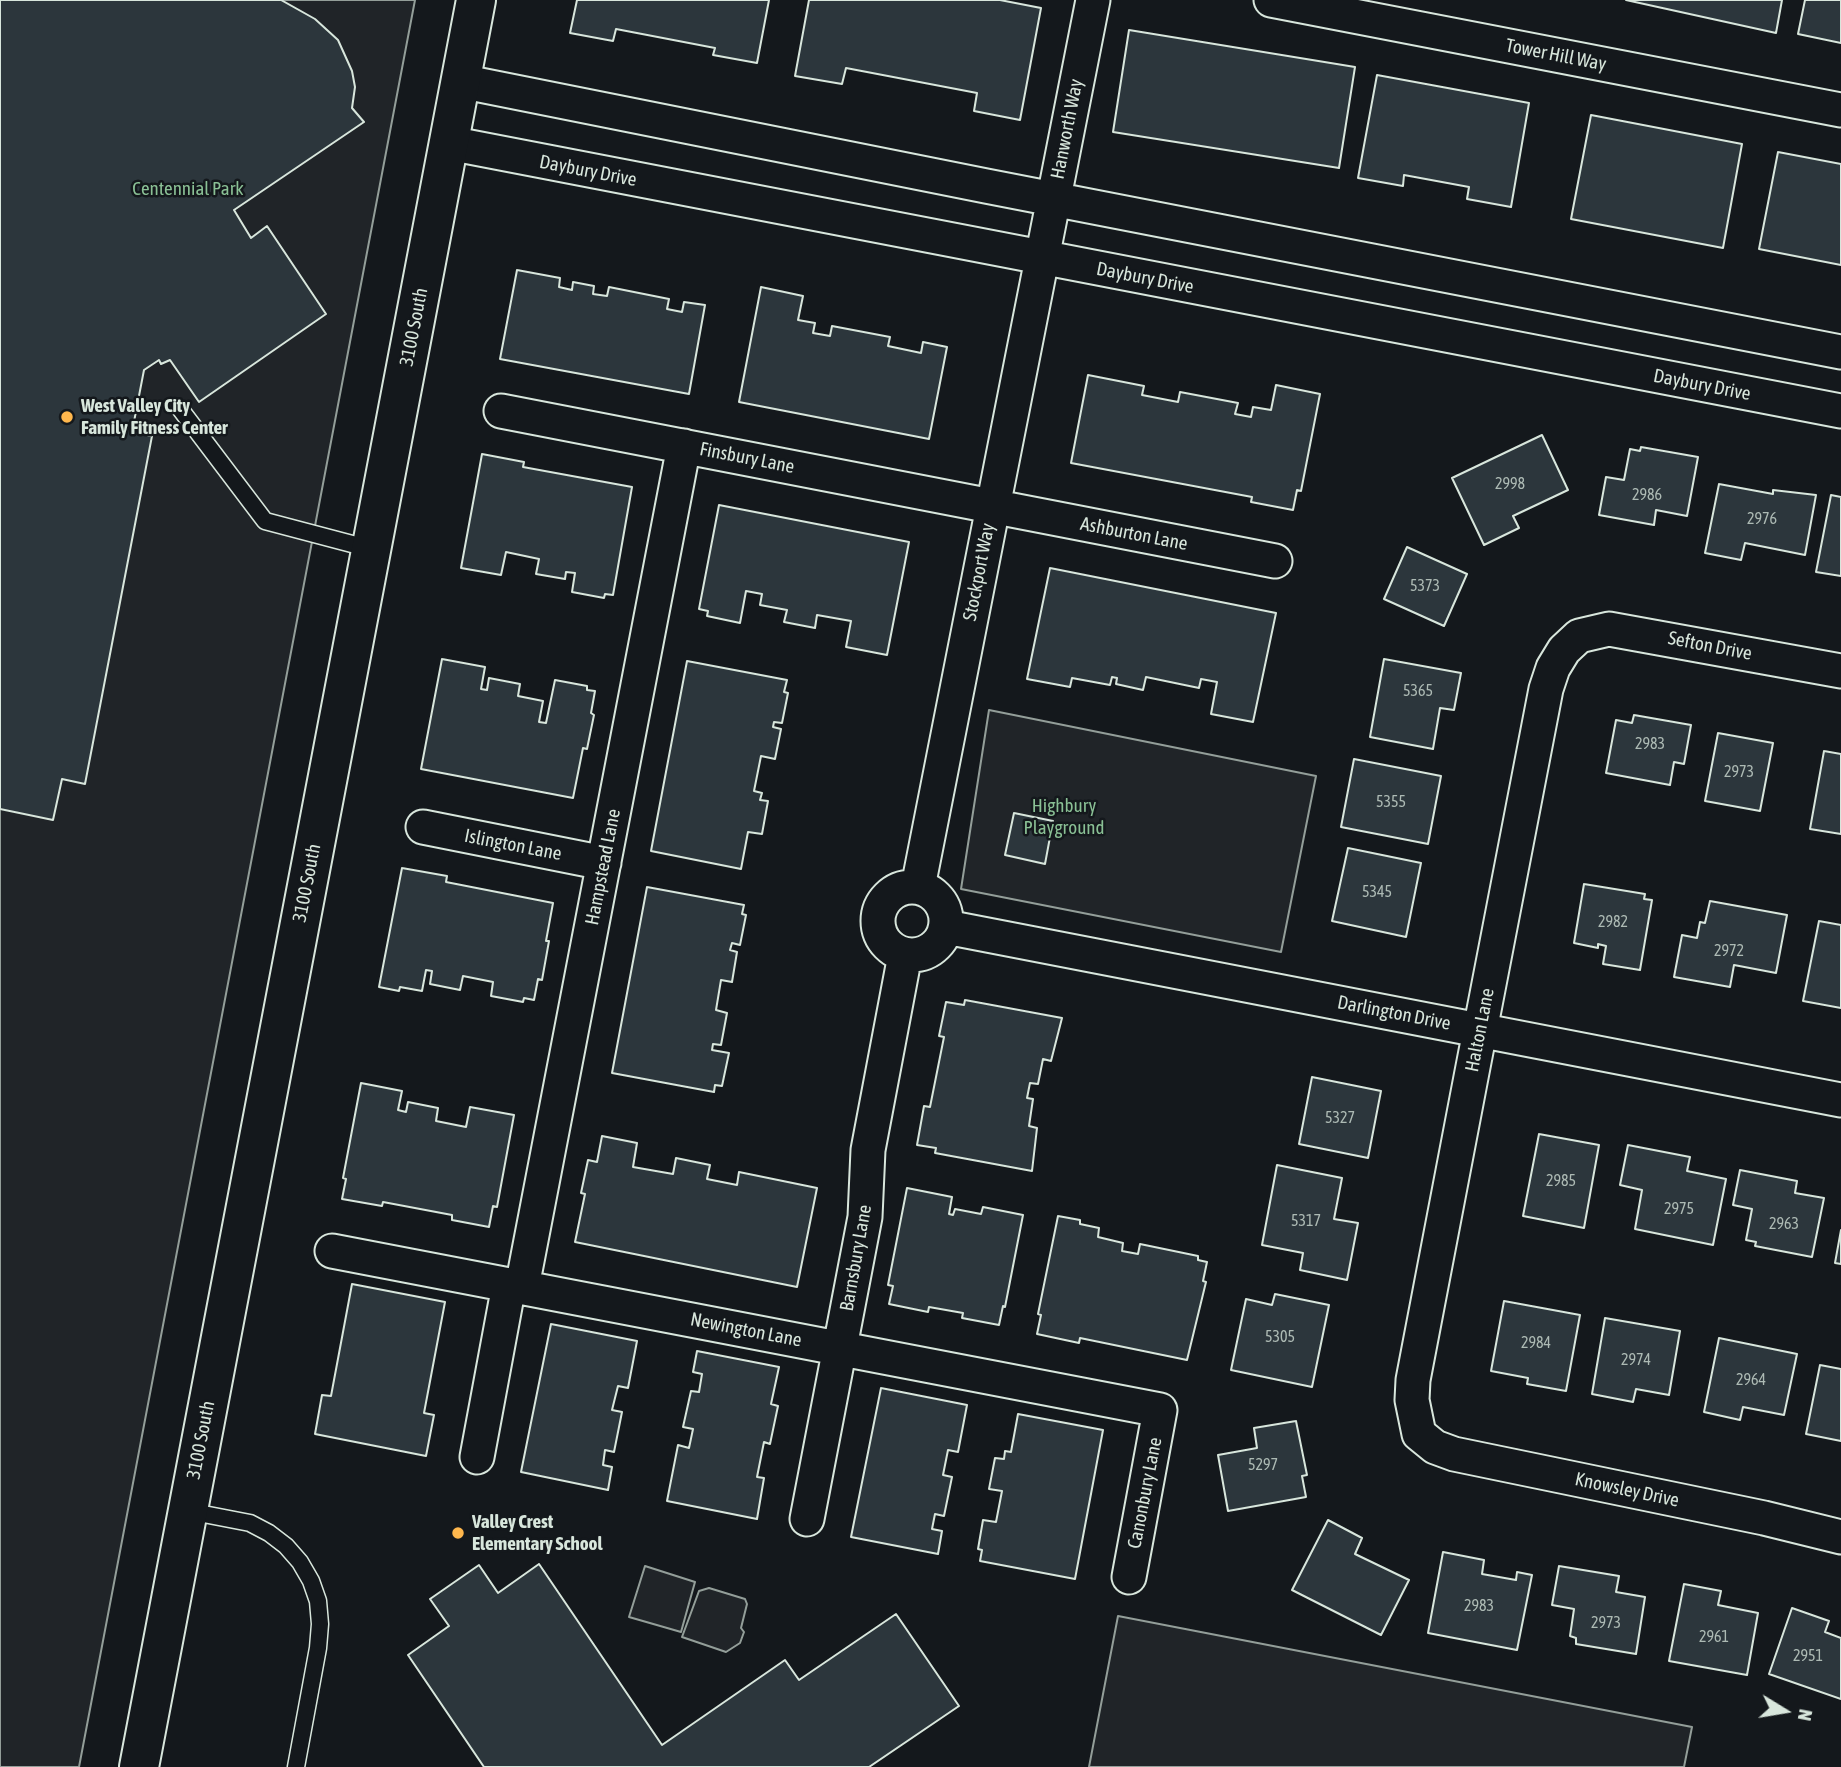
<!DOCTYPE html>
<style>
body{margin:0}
#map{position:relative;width:1841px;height:1767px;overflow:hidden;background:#14181c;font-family:"Asap Condensed",sans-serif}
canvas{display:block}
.north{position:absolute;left:1750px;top:1676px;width:70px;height:70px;-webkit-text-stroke:5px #14181c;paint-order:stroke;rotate:101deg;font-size:19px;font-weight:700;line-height:28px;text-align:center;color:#d8e6dc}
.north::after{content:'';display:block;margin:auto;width:24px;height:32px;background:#d8e6dc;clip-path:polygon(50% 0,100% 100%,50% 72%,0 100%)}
</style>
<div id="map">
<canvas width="1841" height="1767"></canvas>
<div class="north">N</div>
</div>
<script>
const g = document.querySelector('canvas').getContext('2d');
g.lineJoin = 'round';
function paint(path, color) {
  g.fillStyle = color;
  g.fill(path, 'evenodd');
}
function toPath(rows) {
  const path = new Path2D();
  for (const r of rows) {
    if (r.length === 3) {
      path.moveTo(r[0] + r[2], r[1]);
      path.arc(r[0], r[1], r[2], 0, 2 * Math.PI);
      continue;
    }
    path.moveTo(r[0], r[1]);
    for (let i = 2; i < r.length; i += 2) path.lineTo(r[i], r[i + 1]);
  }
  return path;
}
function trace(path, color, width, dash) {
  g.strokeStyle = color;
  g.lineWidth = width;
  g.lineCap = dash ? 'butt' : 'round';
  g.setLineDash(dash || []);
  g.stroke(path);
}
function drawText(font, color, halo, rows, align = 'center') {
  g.font = font + ' "Asap Condensed",sans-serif';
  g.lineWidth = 5;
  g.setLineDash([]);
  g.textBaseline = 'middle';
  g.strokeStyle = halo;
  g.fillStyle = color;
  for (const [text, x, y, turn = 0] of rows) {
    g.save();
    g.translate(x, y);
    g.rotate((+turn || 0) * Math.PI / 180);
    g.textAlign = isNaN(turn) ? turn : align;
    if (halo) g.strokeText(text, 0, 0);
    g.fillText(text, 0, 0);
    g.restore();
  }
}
const green = toPath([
 [0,0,415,0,79,1767,0,1767,0,0],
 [989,710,1316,776,1281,952,961,889,989,710],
 [645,1566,695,1582,681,1632,629,1617,645,1566],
 [709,1588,745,1599,747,1604,741,1628,744,1632,740,1643,726,1652,682,1637,699,1591,709,1588],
 [1118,1616,1692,1727,1684,1767,1089,1767,1118,1616]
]);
paint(green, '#202428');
trace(green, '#939e99', 2);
const building = toPath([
 [0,0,281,0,315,19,338,40,352,71,355,87,352,108,364,122,234,210,251,238,267,226,326,314,199,402,170,360,161,364,159,360,144,370,132,432,152,436,85,784,62,779,53,820,0,809,0,0],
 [577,0,769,0,757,63,713,55,715,48,616,29,613,41,570,33,577,0],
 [809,0,1000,0,1041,8,1020,120,974,111,977,93,846,68,842,84,795,76,809,0],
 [1626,0,1782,0,1776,33,1626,0],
 [1805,0,1841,0,1841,43,1798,34,1805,0],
 [1129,30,1355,67,1339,168,1113,132,1129,30],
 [1377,75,1529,103,1511,207,1467,199,1469,187,1404,175,1403,186,1358,178,1377,75],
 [1591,115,1742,144,1723,248,1571,219,1591,115],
 [1778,152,1841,164,1841,265,1759,249,1778,152],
 [517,270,560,278,559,287,572,290,573,282,594,286,593,294,607,296,609,287,669,299,667,309,682,312,684,302,705,305,689,394,500,359,517,270],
 [761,287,803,296,798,320,815,323,813,333,830,336,832,326,890,337,888,346,921,353,923,342,947,347,929,439,739,402,761,287],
 [1088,375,1144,386,1142,395,1178,402,1180,392,1238,403,1235,414,1251,417,1253,407,1271,410,1276,385,1320,394,1301,491,1297,490,1293,510,1251,502,1252,497,1071,463,1088,375],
 [1542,435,1568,490,1513,516,1519,528,1484,545,1452,478,1542,435],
 [1641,447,1698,457,1687,516,1656,510,1654,525,1599,515,1606,477,1624,480,1630,449,1640,451,1641,447],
 [482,454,524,462,523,467,632,487,613,595,605,594,604,598,572,592,575,573,566,572,565,579,536,574,539,559,506,552,501,575,461,568,482,454],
 [1719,484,1773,494,1773,490,1816,495,1805,555,1745,543,1741,560,1705,553,1719,484],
 [1831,495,1841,497,1841,576,1816,572,1831,495],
 [719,505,909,542,887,655,846,647,851,621,817,615,815,628,784,622,787,610,760,605,762,594,746,591,740,623,707,616,708,611,699,609,719,505],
 [1407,547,1467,574,1444,626,1384,599,1407,547],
 [1050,568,1276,613,1253,722,1211,714,1217,682,1201,679,1199,688,1146,677,1143,690,1116,684,1117,678,1112,677,1110,685,1072,678,1070,687,1027,679,1050,568],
 [442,659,485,667,481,689,487,690,489,678,520,684,518,696,543,701,539,722,546,723,555,680,587,686,587,690,595,691,591,713,594,715,587,749,583,748,573,798,421,769,442,659],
 [1384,659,1461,673,1454,710,1440,708,1433,749,1370,737,1384,659],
 [687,661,787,680,784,692,788,693,782,723,774,722,773,727,781,729,775,759,761,756,754,791,762,793,760,800,768,801,762,834,748,832,741,869,651,851,687,661],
 [1634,715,1691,725,1684,764,1674,762,1670,785,1606,773,1616,720,1632,723,1634,715],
 [1718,733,1773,743,1760,811,1705,801,1718,733],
 [1824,751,1841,754,1841,834,1810,829,1824,751],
 [1354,759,1441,776,1428,844,1341,827,1354,759],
 [1014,813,1053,821,1045,864,1005,855,1014,813],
 [1348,848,1421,863,1406,937,1332,921,1348,848],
 [402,868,447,876,446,882,553,903,546,941,549,941,542,980,538,979,534,1000,524,998,523,1002,491,996,493,982,463,976,460,990,430,984,432,971,426,970,422,991,400,987,399,991,379,987,402,868],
 [1584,884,1645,894,1644,899,1652,900,1640,970,1603,964,1606,946,1598,944,1598,948,1574,943,1584,884],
 [647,887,744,905,742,914,746,915,740,945,732,943,730,950,737,952,732,982,721,980,716,1010,727,1013,721,1045,713,1044,712,1050,729,1053,722,1086,715,1085,714,1092,612,1073,647,887],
 [1710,901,1787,915,1776,973,1734,965,1730,987,1674,977,1682,935,1697,938,1700,922,1705,923,1710,901],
 [1819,921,1841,925,1841,1008,1803,1001,1819,921],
 [965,1000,1062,1018,1051,1061,1043,1059,1038,1084,1030,1083,1027,1098,1033,1099,1029,1126,1037,1128,1032,1171,935,1153,936,1148,917,1145,924,1106,930,1107,944,1037,939,1036,946,1002,964,1005,965,1000],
 [1312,1077,1381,1091,1368,1158,1299,1144,1312,1077],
 [361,1083,402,1091,398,1110,406,1112,408,1102,438,1108,436,1121,466,1127,470,1107,514,1115,497,1207,493,1206,489,1227,452,1220,452,1215,383,1202,382,1206,342,1199,346,1179,343,1178,361,1083],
 [1539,1134,1599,1145,1584,1228,1523,1216,1539,1134],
 [602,1136,637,1143,633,1167,673,1174,676,1158,710,1165,707,1179,737,1185,739,1172,817,1188,797,1287,575,1242,585,1194,581,1193,588,1160,597,1162,602,1136],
 [1628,1145,1690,1157,1687,1171,1726,1179,1713,1245,1635,1229,1642,1190,1620,1185,1628,1145],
 [1277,1165,1342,1178,1334,1219,1358,1223,1347,1280,1300,1270,1303,1253,1262,1245,1277,1165],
 [1740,1170,1797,1181,1795,1193,1824,1198,1812,1257,1755,1246,1756,1242,1746,1240,1752,1209,1733,1205,1740,1170],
 [907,1188,952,1197,949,1214,953,1215,955,1209,981,1214,983,1207,1023,1215,1005,1307,1003,1306,999,1325,962,1318,963,1313,929,1307,928,1312,889,1304,893,1286,888,1285,907,1188],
 [1058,1216,1080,1220,1080,1224,1099,1228,1098,1237,1123,1243,1122,1251,1138,1254,1140,1244,1198,1256,1198,1260,1207,1262,1203,1281,1206,1282,1187,1360,1080,1338,1079,1343,1037,1334,1041,1315,1038,1314,1058,1216],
 [1841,1230,1841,1264,1835,1263,1841,1230],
 [352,1284,445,1302,424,1413,434,1415,426,1456,315,1434,322,1395,331,1396,352,1284],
 [1275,1294,1329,1305,1312,1387,1231,1370,1246,1299,1272,1305,1275,1294],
 [1504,1301,1580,1315,1566,1391,1527,1384,1528,1378,1491,1371,1504,1301],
 [1605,1318,1680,1331,1669,1395,1636,1389,1633,1402,1592,1394,1605,1318],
 [551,1324,637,1341,628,1388,618,1386,612,1410,622,1412,614,1452,605,1450,603,1465,612,1467,608,1490,521,1472,551,1324],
 [1719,1338,1797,1354,1784,1415,1743,1407,1740,1420,1704,1412,1719,1338],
 [697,1351,779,1367,771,1404,778,1406,770,1444,764,1442,757,1477,764,1478,757,1519,667,1501,678,1445,689,1448,693,1429,683,1427,691,1391,699,1392,702,1374,693,1372,697,1351],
 [1820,1365,1841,1369,1841,1441,1806,1434,1820,1365],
 [881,1388,967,1405,958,1452,948,1450,943,1475,952,1477,944,1516,935,1514,932,1529,942,1531,938,1554,851,1537,881,1388],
 [1018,1414,1103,1430,1075,1579,980,1561,982,1550,978,1549,983,1520,996,1522,1002,1491,989,1489,995,1458,1004,1459,1005,1451,1011,1452,1018,1414],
 [1296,1421,1307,1475,1302,1476,1306,1497,1228,1511,1218,1455,1257,1448,1254,1428,1296,1421],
 [1328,1520,1362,1538,1355,1554,1409,1580,1381,1635,1292,1590,1328,1520],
 [1443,1552,1484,1560,1482,1574,1516,1580,1517,1572,1532,1575,1517,1650,1428,1633,1443,1552],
 [539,1564,662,1745,785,1660,799,1680,896,1614,959,1706,869,1767,484,1767,408,1655,449,1626,430,1599,479,1565,498,1593,539,1564],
 [1559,1566,1619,1576,1616,1592,1645,1597,1636,1654,1576,1644,1576,1638,1570,1636,1574,1609,1552,1605,1559,1566],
 [1684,1584,1721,1591,1718,1605,1758,1613,1747,1675,1669,1661,1684,1584],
 [1792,1608,1829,1621,1825,1632,1841,1638,1841,1699,1769,1674,1792,1608]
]);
paint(building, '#2c363c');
trace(building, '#d8e6dc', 2);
const service = toPath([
 [181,410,265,521,371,549],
 [188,1511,250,1523,269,1533,286,1546,300,1562,311,1581,318,1601,320,1624,318,1648,296,1767]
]);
const minor = toPath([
 [1271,0,1841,110],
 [460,81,986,186,1841,352],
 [449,143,1841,411],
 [501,411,1275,561],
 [1841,671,1609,629,1579,636,1564,650,1553,668,1546,689,1472,1072,1413,1380,1412,1400,1419,1434,1435,1447,1454,1454,1764,1518,1841,1537],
 [423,827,604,863],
 [912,921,34],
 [918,887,1093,0],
 [946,927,1841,1100],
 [332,1251,1160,1410,1129,1577],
 [522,1287,684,446],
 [477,1457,509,1285],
 [807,1519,865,1217,868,1150,905,955]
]);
const secondary = toPath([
 [139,1767,476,0]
]);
trace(service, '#d8e6dc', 19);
trace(minor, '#d8e6dc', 37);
trace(secondary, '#d8e6dc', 42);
trace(service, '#14181c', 16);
trace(minor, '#14181c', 33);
trace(secondary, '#14181c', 38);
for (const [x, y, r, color] of [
 [67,417,7,"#ffb74d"],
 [458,1533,7,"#ffb74d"]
]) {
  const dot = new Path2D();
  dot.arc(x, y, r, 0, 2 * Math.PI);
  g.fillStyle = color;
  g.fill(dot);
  trace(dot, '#14181c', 2.5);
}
drawText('16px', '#adbab4', null, [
 ["2998",1510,484],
 ["2986",1647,495],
 ["2976",1762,519],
 ["5373",1425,586],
 ["5365",1418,691],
 ["2983",1650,744],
 ["2973",1739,772],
 ["5355",1391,802],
 ["5345",1377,892],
 ["2982",1613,922],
 ["2972",1729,951],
 ["5327",1340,1118],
 ["2985",1561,1181],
 ["2975",1679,1209],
 ["5317",1306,1221],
 ["2963",1784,1224],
 ["5305",1280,1337],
 ["2984",1536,1343],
 ["2974",1636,1360],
 ["2964",1751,1380],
 ["5297",1263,1465],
 ["2983",1479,1606],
 ["2973",1606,1623],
 ["2961",1714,1637],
 ["2951",1808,1656]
]);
drawText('19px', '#d8e6dc', '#14181c', [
 ["Tower Hill Way",1556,55,11],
 ["Hanworth Way",1067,129,-79],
 ["Daybury Drive",588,171,11],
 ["Daybury Drive",1145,278,11],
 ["3100 South",414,327,-79],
 ["Daybury Drive",1702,385,11],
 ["Finsbury Lane",747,458,11],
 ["Ashburton Lane",1134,534,11],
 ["Stockport Way",979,572,-79],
 ["Sefton Drive",1710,646,11],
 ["Islington Lane",513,845,11],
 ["Hampstead Lane",603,867,-79],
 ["3100 South",307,883,-79],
 ["Darlington Drive",1394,1013,11],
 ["Halton Lane",1480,1030,-79],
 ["Barnsbury Lane",856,1258,-80],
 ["Newington Lane",746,1330,11],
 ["3100 South",201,1440,-79],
 ["Knowsley Drive",1627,1490,12],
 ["Canonbury Lane",1145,1493,-79]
]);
drawText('19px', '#8ac095', '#14181c', [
 ["Centennial Park",188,189],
 ["Highbury",1064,806],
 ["Playground",1064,828]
]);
drawText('bold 19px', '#d8e6dc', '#14181c', [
 ["West Valley City",81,406],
 ["Family Fitness Center",81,428],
 ["Valley Crest",472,1522],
 ["Elementary School",472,1544]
], 'left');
</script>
